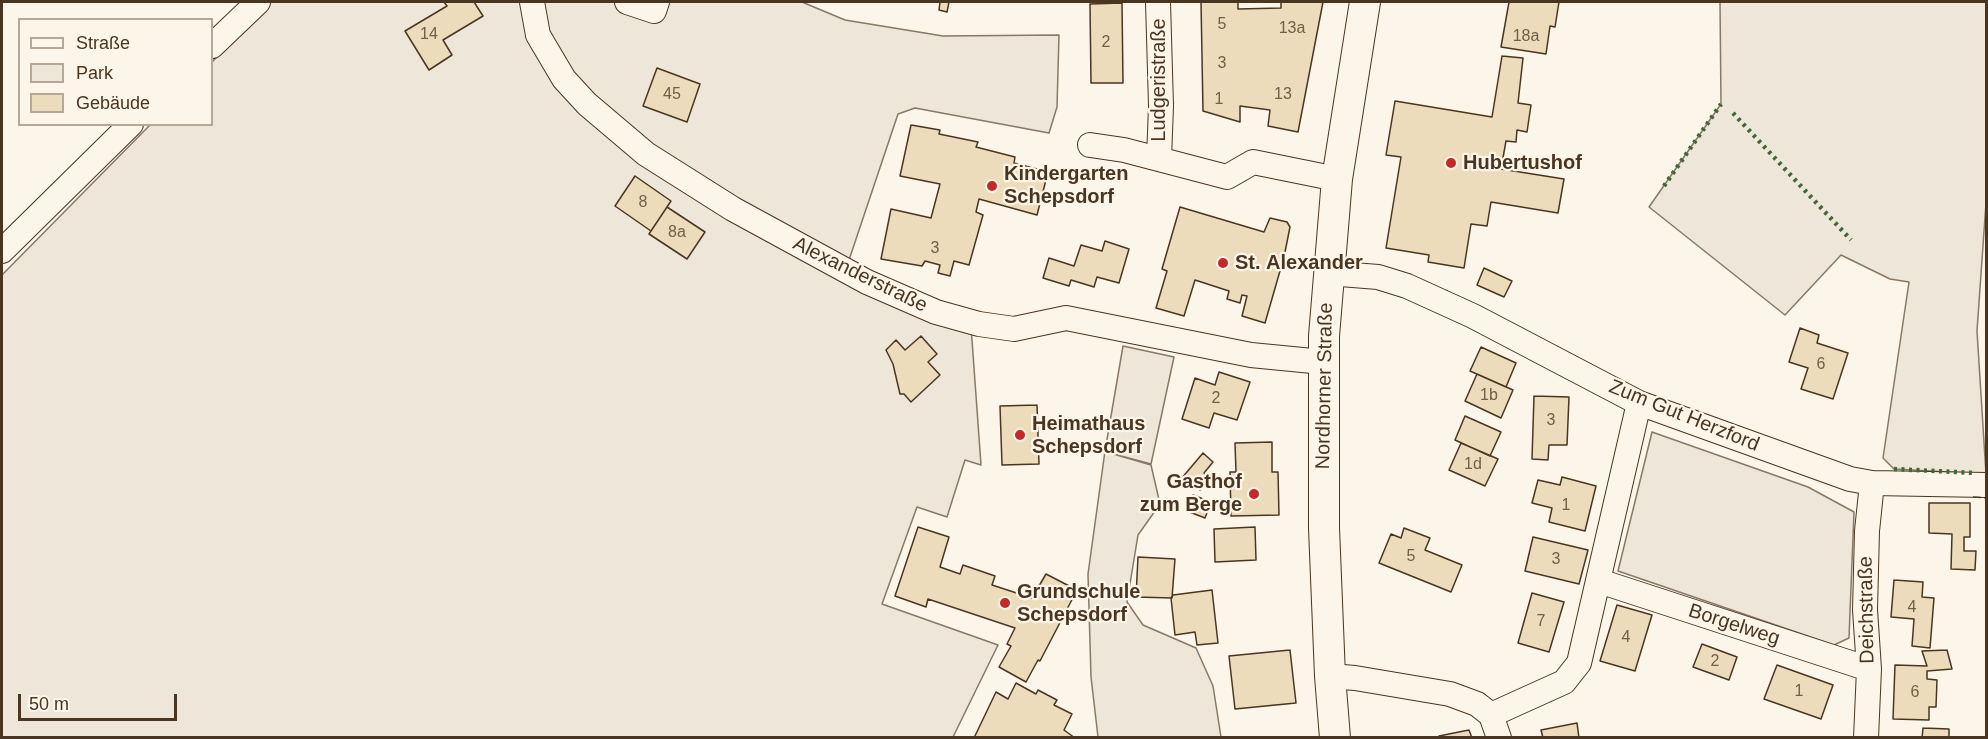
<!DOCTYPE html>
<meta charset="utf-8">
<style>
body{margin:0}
#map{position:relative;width:1988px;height:739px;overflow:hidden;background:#fbf6e9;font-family:Helvetica,sans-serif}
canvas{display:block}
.frame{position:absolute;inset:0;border:3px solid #4a3520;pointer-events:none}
.legend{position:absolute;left:18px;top:18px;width:195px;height:108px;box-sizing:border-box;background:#fbf6e9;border:2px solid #b4a999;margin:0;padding:8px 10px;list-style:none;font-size:18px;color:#4a3520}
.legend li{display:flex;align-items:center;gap:12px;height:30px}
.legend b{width:30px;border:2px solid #b4a999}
.scale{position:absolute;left:18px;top:694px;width:159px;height:27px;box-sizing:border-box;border:3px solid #4a3520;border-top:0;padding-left:8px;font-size:18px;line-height:21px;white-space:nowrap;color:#4a3520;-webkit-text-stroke:4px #fbf6e9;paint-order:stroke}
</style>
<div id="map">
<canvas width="1988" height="739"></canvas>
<div class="frame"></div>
<ul class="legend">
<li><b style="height:8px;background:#fbf6e9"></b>Straße</li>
<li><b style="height:16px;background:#ede6d9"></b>Park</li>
<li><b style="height:16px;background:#ecdcbc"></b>Gebäude</li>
</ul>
<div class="scale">50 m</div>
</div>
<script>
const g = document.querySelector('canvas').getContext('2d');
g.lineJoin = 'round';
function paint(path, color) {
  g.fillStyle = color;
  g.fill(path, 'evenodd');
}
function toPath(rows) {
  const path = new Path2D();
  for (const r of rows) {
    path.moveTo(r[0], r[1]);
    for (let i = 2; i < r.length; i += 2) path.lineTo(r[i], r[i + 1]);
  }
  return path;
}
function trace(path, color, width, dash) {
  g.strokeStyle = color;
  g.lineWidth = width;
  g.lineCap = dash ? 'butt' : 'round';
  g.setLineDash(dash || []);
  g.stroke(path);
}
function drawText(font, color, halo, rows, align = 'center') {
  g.font = font + ' Helvetica,sans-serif';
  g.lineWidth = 4.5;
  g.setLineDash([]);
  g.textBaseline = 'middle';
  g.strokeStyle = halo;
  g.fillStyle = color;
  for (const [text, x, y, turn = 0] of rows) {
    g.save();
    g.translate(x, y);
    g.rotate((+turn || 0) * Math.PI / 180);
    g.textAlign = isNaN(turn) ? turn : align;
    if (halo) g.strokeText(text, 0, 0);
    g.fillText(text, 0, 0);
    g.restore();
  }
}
const green = toPath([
 [271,2,802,2,845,20,943,36,1059,35,1057,107,1049,133,915,108,898,114,849,260,971,326,981,465,965,460,947,517,917,507,882,604,998,645,953,737,2,737,2,275,150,125,212,124,212,62,271,2],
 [1720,2,1986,2,1986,203,1977,331,1986,474,1894,469,1883,458,1909,282,1890,279,1841,255,1785,315,1649,207,1721,104,1720,2],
 [1123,346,1174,357,1151,464,1110,453,1151,465,1160,504,1138,535,1127,602,1143,625,1196,648,1213,686,1221,737,1098,737,1091,677,1088,574,1105,451,1123,346],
 [1652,432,1808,487,1854,512,1849,638,1834,645,1618,571,1652,432]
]);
paint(green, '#ede6d9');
trace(green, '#887966', 1.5);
const building = toPath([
 [444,2,474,2,483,16,443,40,452,55,429,70,405,31,447,6,444,2],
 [940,2,949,2,947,12,939,10,940,2],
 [1201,2,1238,2,1238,9,1281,8,1281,2,1323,2,1298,132,1268,126,1270,110,1240,106,1240,122,1203,111,1201,2],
 [1509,2,1559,2,1555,27,1550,26,1546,54,1501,47,1509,2],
 [1122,3,1123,83,1091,83,1090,4,1122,3],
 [1502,56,1523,58,1518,103,1531,105,1527,132,1517,130,1516,142,1506,141,1501,169,1564,179,1558,213,1491,202,1487,226,1471,224,1464,268,1428,262,1429,255,1386,248,1401,157,1386,155,1395,101,1492,117,1502,56],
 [657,68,700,84,687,122,643,106,657,68],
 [911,125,940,130,939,134,978,142,976,147,1015,157,1014,163,1048,172,1037,215,979,199,976,212,983,215,969,265,954,261,950,276,938,273,940,265,925,261,922,266,881,259,891,209,931,218,940,184,900,176,911,125],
 [635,176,671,201,651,231,615,206,635,176],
 [667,207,705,232,687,259,649,234,667,207],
 [1180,207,1264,232,1270,218,1287,222,1290,227,1284,257,1265,323,1242,316,1247,296,1242,295,1240,303,1227,299,1229,291,1195,280,1184,316,1156,308,1167,271,1162,269,1180,207],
 [1105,241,1129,249,1119,283,1097,277,1094,287,1071,280,1069,286,1043,278,1049,258,1074,266,1081,245,1102,251,1105,241],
 [1484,268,1512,281,1504,297,1477,285,1484,268],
 [1800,328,1819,335,1817,343,1848,353,1833,399,1801,389,1808,368,1789,362,1800,328],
 [921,336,937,354,928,362,940,375,911,402,904,394,900,394,893,364,886,350,896,340,905,350,921,336],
 [1481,347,1516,363,1506,387,1470,371,1481,347],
 [1219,372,1250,382,1237,420,1214,413,1209,428,1182,419,1195,378,1215,385,1219,372],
 [1477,374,1513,390,1501,418,1465,401,1477,374],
 [1534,396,1569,397,1567,445,1549,445,1548,460,1532,459,1534,396],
 [1037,405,1039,464,1002,465,1000,406,1037,405],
 [1465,416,1501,432,1490,456,1455,440,1465,416],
 [1272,442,1272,472,1278,472,1279,515,1231,516,1230,472,1236,472,1235,443,1272,442],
 [1461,443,1498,459,1485,486,1449,470,1461,443],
 [1203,453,1213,462,1204,473,1210,478,1200,490,1193,484,1190,487,1181,479,1203,453],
 [1562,477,1596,486,1585,531,1549,522,1552,508,1532,503,1538,480,1560,485,1562,477],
 [1193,495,1211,502,1205,518,1187,511,1193,495],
 [1929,503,1970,503,1970,537,1964,537,1964,551,1976,551,1975,570,1951,569,1952,534,1929,533,1929,503],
 [918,527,949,537,940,567,960,574,963,565,995,576,992,585,1032,598,1046,574,1077,590,1040,661,1038,660,1026,682,999,667,1011,646,1007,644,1015,628,928,599,926,607,895,596,918,527],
 [1255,527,1256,560,1215,562,1214,529,1255,527],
 [1404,528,1430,538,1425,550,1462,565,1451,592,1379,563,1391,534,1401,538,1404,528],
 [1533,537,1588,550,1579,584,1525,571,1533,537],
 [1138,557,1175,559,1172,598,1136,597,1138,557],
 [1894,580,1923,582,1922,597,1934,598,1930,648,1912,646,1914,619,1891,617,1894,580],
 [1212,590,1218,643,1197,645,1195,632,1175,635,1171,598,1173,595,1212,590],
 [1532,593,1564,602,1549,652,1518,643,1532,593],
 [1617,605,1652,615,1635,671,1600,661,1617,605],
 [1702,644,1737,657,1729,680,1693,667,1702,644],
 [1290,650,1296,703,1235,709,1229,656,1290,650],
 [1947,650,1952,669,1927,671,1927,679,1937,680,1936,707,1929,707,1929,720,1893,719,1895,665,1927,666,1922,651,1947,650],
 [1777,665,1833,685,1821,719,1764,699,1777,665],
 [1016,683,1036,694,1038,690,1057,700,1054,705,1072,714,1064,730,1075,738,974,738,996,692,1008,699,1016,683],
 [1577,723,1579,738,1543,738,1541,730,1577,723],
 [1923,728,1949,729,1949,738,1922,738,1923,728],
 [1469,730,1472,738,1440,738,1439,736,1469,730]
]);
paint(building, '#ecdcbc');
trace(building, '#4a3520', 1.5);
const minor = toPath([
 [532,2,538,35,564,79,587,104,646,154,733,209,867,282,936,312,979,324,1014,329,1066,318,1251,355,1323,362],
 [627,2,654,11,657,2],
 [1158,2,1161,106,1159,159],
 [212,46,258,2],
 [1090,145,1124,150,1227,177,1253,162,1337,179],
 [2,251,131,124],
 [1328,273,1378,277,1407,286,1473,316,1639,403,1850,479,1872,483,1986,485],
 [1599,581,1869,669],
 [1330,676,1355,678,1450,694,1477,704,1491,715,1499,738],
 [1491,715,1564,682,1579,663,1639,403],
 [1866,738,1869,669,1865,610,1867,531,1872,483]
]);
const major = toPath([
 [1335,738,1330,676,1324,528,1324,336,1337,179,1365,2]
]);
trace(minor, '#4a3520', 26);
trace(major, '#4a3520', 32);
trace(minor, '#fbf6e9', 24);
trace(major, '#fbf6e9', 30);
trace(toPath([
 [1733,113,1851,240],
 [1664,186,1721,104],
 [1894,469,1975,473]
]), '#436837', 4.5, [3, 4.5]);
trace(toPath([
 [1973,497,1986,498]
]), '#4a3520', 1.5, [8, 3]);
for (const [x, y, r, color] of [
 [1451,163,6,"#c62828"],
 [992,186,6,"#c62828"],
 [1223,263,6,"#c62828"],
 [1020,435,6,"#c62828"],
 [1254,494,6,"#c62828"],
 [1005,603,6,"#c62828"]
]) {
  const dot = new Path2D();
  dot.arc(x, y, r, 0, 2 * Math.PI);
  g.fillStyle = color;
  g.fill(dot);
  trace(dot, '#fbf6e9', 2);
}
drawText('16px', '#725f47', null, [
 ["5",1222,25],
 ["13a",1292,29],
 ["14",429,35],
 ["18a",1526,37],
 ["2",1106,43],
 ["3",1222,64],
 ["45",672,95],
 ["13",1283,95],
 ["1",1219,100],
 ["8",643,203],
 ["8a",677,233],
 ["3",935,249],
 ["6",1821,365],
 ["1b",1489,396],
 ["2",1216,399],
 ["3",1551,421],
 ["1d",1473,465],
 ["1",1566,506],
 ["5",1411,557],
 ["3",1556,560],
 ["4",1912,608],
 ["7",1541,622],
 ["4",1626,638],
 ["2",1715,662],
 ["1",1799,692],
 ["6",1915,693]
]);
drawText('20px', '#4a3520', '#fbf6e9', [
 ["Ludgeristraße",1159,80,-90],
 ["Alexanderstraße",860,275,26],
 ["Nordhorner Straße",1325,386,-89],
 ["Zum Gut Herzford",1684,416,22],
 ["Deichstraße",1867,610,-91],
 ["Borgelweg",1734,625,18]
]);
drawText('bold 20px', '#4a3520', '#fbf6e9', [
 ["Hubertushof",1463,163],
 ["Kindergarten",1004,174],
 ["Schepsdorf",1004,197],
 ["St. Alexander",1235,263],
 ["Heimathaus",1032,424],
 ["Schepsdorf",1032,447],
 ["Gasthof",1242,482,"right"],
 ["zum Berge",1242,505,"right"],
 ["Grundschule",1017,592],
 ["Schepsdorf",1017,615]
], 'left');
</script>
